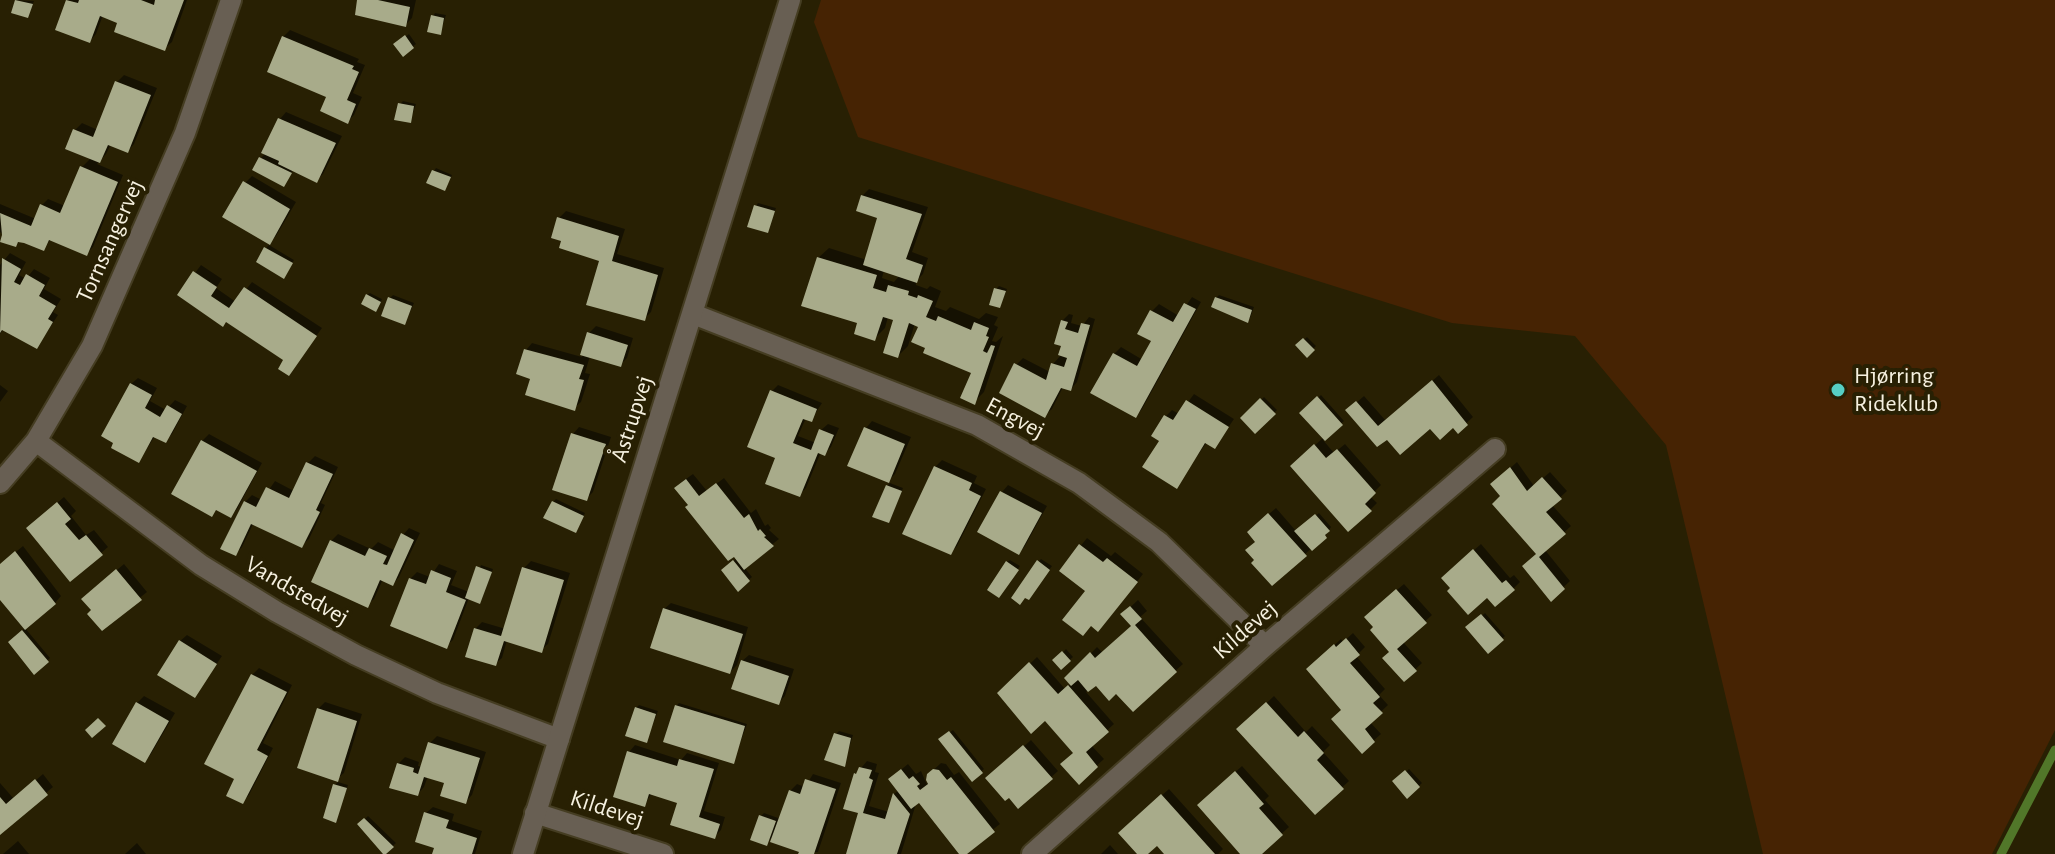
<!DOCTYPE html>
<meta charset="utf-8">
<style>
body{margin:0}
canvas{display:block;background:#282003}
</style>
<canvas width="2055" height="854"></canvas>
<script>
const g = document.querySelector('canvas').getContext('2d');
g.lineJoin = 'round';
function paint(path, color) {
  g.fillStyle = color;
  g.fill(path, 'evenodd');
}
function toPath(rows) {
  const path = new Path2D();
  for (const r of rows) {
    path.moveTo(r[0], r[1]);
    for (let i = 2; i < r.length; i += 2) path.lineTo(r[i], r[i + 1]);
  }
  return path;
}
function trace(path, color, width, dash) {
  g.strokeStyle = color;
  g.lineWidth = width;
  g.lineCap = dash ? 'butt' : 'round';
  g.setLineDash(dash || []);
  g.stroke(path);
}
function drawText(font, color, halo, rows, align = 'center') {
  g.font = font + ' "Alegreya Sans",sans-serif';
  g.lineWidth = 8;
  g.setLineDash([]);
  g.textBaseline = 'middle';
  g.strokeStyle = halo;
  g.fillStyle = color;
  for (const [text, x, y, turn = 0] of rows) {
    g.save();
    g.translate(x, y);
    g.rotate((+turn || 0) * Math.PI / 180);
    g.textAlign = isNaN(turn) ? turn : align;
    if (halo) g.strokeText(text, 0, 0);
    g.fillText(text, 0, 0);
    g.restore();
  }
}
paint(toPath([
 [821,0,2055,0,2055,730,1992,854,1763,854,1666,445,1575,336,1452,323,858,137,814,22]
]), '#462303');
paint(toPath([
 [17,0,34,1,28,16,14,11],
 [68,0,187,0,172,42,165,48,120,22,103,15,96,34,90,41,58,29],
 [360,0,416,0,412,18,405,25],
 [435,13,446,15,440,33,433,16],
 [290,30,359,59,357,62,365,65,353,93,362,97,354,115,348,121,283,37],
 [409,34,416,44,403,54,398,42],
 [124,75,157,88,134,144,128,151,111,144,106,154,97,164,123,175,93,247,86,254,51,239,43,249,20,241,15,245,0,232,0,204,36,219,42,205,48,199,65,206,82,167,91,158,67,148,75,130,82,123,98,130,117,82],
 [403,101,416,104,410,121,400,104],
 [286,112,342,136,323,174,316,181,293,170,284,185,261,158,266,153,280,119],
 [436,168,452,175,445,189,434,171],
 [252,176,296,202,276,236,269,243,245,183],
 [869,189,928,207,912,252,928,258,923,274,916,281,916,285,927,289,930,286,941,291,935,307,946,311,950,307,979,319,986,313,998,317,994,325,998,327,992,341,996,342,1003,336,984,392,974,402,973,372,915,323,908,346,898,356,895,319,888,317,885,328,875,338,859,322,818,258,829,248,867,260,880,217,862,196],
 [884,270,900,275,894,282,882,278],
 [758,203,776,208,767,231,756,206],
 [566,211,625,229,617,254,664,268,651,312,644,319,602,260,563,239,559,218],
 [269,245,294,260,286,274,266,248],
 [10,253,26,262,19,275,26,279,34,269,50,278,44,289,61,299,53,312,58,315,37,347,4,328,0,334,0,265],
 [201,265,222,279,216,288,236,302,252,282,322,328,289,374,286,360,227,320,179,294],
 [999,286,1007,289,1000,306,996,289],
 [370,293,382,299,378,307,367,295],
 [393,295,414,303,405,323,390,298],
 [1219,295,1254,307,1250,318,1247,320,1216,298],
 [1192,297,1201,302,1142,409,1136,416,1114,354,1121,347,1143,360,1154,341,1140,333,1152,311,1159,304,1179,316],
 [1069,314,1073,315,1071,323,1082,326,1089,317,1095,319,1077,382,1071,389,1063,387,1052,409,1045,415,1016,365,1023,358,1050,372,1053,364,1062,354,1062,321],
 [596,326,633,338,627,358,620,365,590,356,585,373,590,374,581,402,574,408,533,377,526,350,532,343,582,357,589,333],
 [1307,337,1316,346,1307,355,1298,345],
 [1439,375,1473,417,1458,431,1453,425,1430,426,1387,437,1348,410,1364,396,1386,421],
 [138,378,157,388,150,401,166,410,175,400,187,406,172,434,165,441,155,436,139,461,116,442,131,384],
 [0,385,8,391,0,402],
 [778,385,822,403,811,420,806,418,798,436,816,443,821,430,828,424,839,428,831,447,825,453,821,452,806,488,799,495,778,457,772,391],
 [1194,394,1234,419,1215,447,1207,442,1176,486,1162,440,1166,416,1172,410,1179,414],
 [1321,395,1344,421,1323,440,1334,453,1345,444,1381,485,1370,496,1377,503,1370,510,1292,466,1324,437,1302,413],
 [1264,397,1277,410,1255,431,1243,418],
 [872,421,911,437,895,474,888,481,866,428],
 [579,427,611,437,593,492,586,499,573,434],
 [209,434,262,463,237,509,231,515,218,508,212,514,202,441],
 [315,456,338,467,321,503,325,505,309,539,302,545,254,522,242,547,235,554,245,502,252,495,262,500,275,481,294,491,308,463],
 [942,460,977,476,974,483,986,489,957,546,951,553,935,467],
 [1517,462,1534,486,1550,472,1567,491,1552,505,1571,526,1545,550,1570,581,1551,599,1524,566,1538,553,1503,496,1499,478],
 [693,474,707,491,724,478,751,513,756,509,765,526,768,524,771,528,769,530,779,539,744,567,752,577,738,589,723,570,737,558,690,505,683,481],
 [890,483,903,488,891,518,887,486],
 [1008,485,1047,506,1025,546,1019,553,980,532,1002,492],
 [64,497,76,511,71,516,86,535,94,530,108,547,71,579,35,522],
 [556,499,585,513,578,528,553,502],
 [1276,508,1296,531,1319,513,1331,527,1325,536,1272,584,1257,541,1256,525],
 [409,528,420,533,399,577,393,584,383,579,374,599,367,605,331,541,338,534,371,549,378,542,396,551,403,535],
 [1087,538,1111,556,1115,552,1143,574,1105,623,1088,591,1061,570],
 [1481,544,1510,578,1514,575,1520,582,1513,589,1487,595,1453,588,1450,571],
 [23,546,61,596,55,603,0,597,0,565],
 [1041,559,1052,566,1031,595,1038,562],
 [1010,560,1020,566,1002,593,1007,562],
 [531,561,570,573,548,644,541,650,507,640,502,658,495,664,475,629,482,622,506,629,524,568],
 [124,564,147,592,102,628,94,610,91,592],
 [439,564,457,571,451,585,469,592,481,565,493,569,482,599,479,602,469,598,453,640,446,646,410,579,417,572,430,577],
 [1404,584,1432,615,1403,642,1422,663,1404,680,1392,652,1375,627,1373,610],
 [1138,600,1147,611,1140,617,1183,664,1133,709,1116,691,1096,683,1086,692,1114,724,1091,745,1104,759,1079,782,1076,753,1045,718,1000,693,1037,657,1065,689,1072,683,1067,678,1097,647,1103,653,1133,626,1123,614],
 [671,603,748,627,737,665,730,672,664,609],
 [1485,613,1505,636,1488,651,1468,628],
 [25,628,50,658,34,672,10,642],
 [1353,633,1365,647,1356,656,1385,689,1379,695,1388,705,1370,722,1381,734,1362,751,1344,710,1315,663,1341,639,1343,642],
 [187,635,222,656,195,696,180,641],
 [1066,649,1073,657,1061,667,1055,660],
 [749,655,794,669,785,696,779,702,742,661],
 [259,668,292,685,263,743,273,748,249,795,242,802,237,778,252,675],
 [144,696,175,713,151,754,145,761,137,703],
 [1274,696,1306,732,1312,726,1330,745,1323,752,1349,781,1315,813,1239,729],
 [325,702,362,714,344,773,337,779,318,709],
 [679,703,747,724,733,762,676,706],
 [639,705,658,711,646,741,636,708],
 [953,730,984,769,972,779,941,739],
 [839,731,853,735,844,764,836,734],
 [437,736,486,752,472,795,465,802,447,782,428,776,424,787,418,794,398,764,405,757,419,762,418,766,423,767,430,743],
 [1031,740,1058,771,1019,806,995,772],
 [635,745,681,760,687,753,719,763,704,811,725,817,721,830,714,837,680,802,652,793,644,805,629,752],
 [867,761,877,764,875,772,879,773,869,806,889,812,894,794,899,790,897,773,908,764,916,774,921,771,927,785,928,775,941,763,946,764,954,775,959,772,1000,824,962,854,919,800,914,804,915,807,901,854,848,854,861,812,861,768],
 [1242,766,1269,796,1265,800,1289,827,1259,854,1243,854,1206,798],
 [1409,769,1422,783,1408,796,1395,782],
 [43,774,53,787,0,832,0,783,14,799],
 [813,774,841,783,818,852,800,854,801,851,775,835,766,843,761,816,764,813,781,819,790,791,797,784,805,787],
 [338,782,348,785,335,820,335,785],
 [1169,789,1223,849,1218,854,1167,854,1157,843,1145,854,1140,854,1127,826],
 [433,807,454,814,452,821,482,831,475,854,434,854,437,847,426,813],
 [368,816,396,843,385,853,360,824],
 [18,841,29,854,3,854],
 [137,843,146,854,125,854],
 [1110,845,1118,854,1101,854]
]), '#0007');
trace(toPath([
 [2001,854,2055,750]
]), '#517729', 9);
paint(toPath([
 [15,0,33,4,28,18,11,13],
 [66,0,78,3,79,0,141,0,154,5,155,0,184,0,165,51,114,32,117,23,100,16,90,43,55,30],
 [357,0,378,0,410,7,406,27,355,15],
 [431,15,444,18,441,35,427,32],
 [405,35,414,48,403,57,393,44],
 [282,36,354,66,352,69,359,72,347,100,356,104,348,124,320,111,326,97,267,72],
 [115,81,151,95,128,153,108,145,100,163,65,149,73,129,93,137],
 [398,103,414,106,411,123,394,120],
 [278,118,336,143,317,183,278,164,279,161,261,153],
 [259,157,292,173,284,187,252,170],
 [80,166,118,182,87,256,49,240,44,251,24,243,18,242,16,247,0,242,2,235,0,213,31,226,40,204,60,213],
 [432,170,451,177,445,191,426,183],
 [243,181,290,209,270,245,222,217],
 [861,195,922,214,906,259,923,265,917,283,863,265,877,218,856,211],
 [754,205,775,211,768,233,747,227],
 [557,217,619,236,612,261,658,275,645,321,586,305,599,261,559,248,561,241,551,238],
 [264,247,293,263,284,279,256,262],
 [817,257,877,275,873,288,886,292,888,285,909,291,908,295,917,298,918,295,933,301,926,317,936,321,938,316,971,330,974,322,989,328,986,336,989,337,983,351,987,353,991,345,995,346,975,405,960,398,971,373,923,353,925,348,911,342,918,327,909,323,898,358,883,353,893,320,883,317,875,341,854,334,857,323,801,306],
 [2,258,21,269,14,282,20,285,26,274,45,285,39,296,56,306,48,319,53,322,37,349,2,330,0,333],
 [193,271,217,287,211,296,229,308,244,287,317,336,289,376,278,369,283,360,226,322,223,327,177,295],
 [994,288,1006,291,1000,308,989,305],
 [366,294,381,302,376,312,361,304],
 [388,297,412,306,405,325,381,316],
 [1215,297,1252,310,1248,323,1211,307],
 [1184,303,1196,309,1136,418,1090,393,1113,353,1137,366,1151,341,1137,334,1150,310,1173,322],
 [1061,320,1068,322,1065,329,1078,333,1081,323,1090,325,1071,391,1061,388,1045,418,999,393,1014,363,1046,380,1051,363,1064,367,1067,358,1058,355,1061,346,1054,344],
 [587,332,628,345,621,367,580,355],
 [1303,338,1315,350,1307,358,1295,345],
 [524,349,584,365,579,379,584,380,575,411,525,395,530,379,516,374],
 [1432,380,1468,425,1458,434,1453,428,1440,440,1430,429,1400,455,1387,440,1377,447,1345,410,1356,401,1378,426],
 [130,383,152,395,145,408,160,417,167,405,182,414,166,443,153,437,139,463,111,448,113,443,101,436],
 [770,390,817,409,812,422,803,419,793,443,811,450,819,429,834,435,825,456,818,453,800,497,765,484,775,458,747,447],
 [1317,396,1343,425,1325,441,1299,413],
 [1260,398,1276,414,1255,434,1240,418],
 [1186,400,1229,427,1215,449,1205,443,1177,489,1142,467,1159,441,1151,436,1164,415,1173,420],
 [864,427,905,444,889,483,847,466],
 [571,433,606,444,587,501,552,490],
 [201,440,257,471,231,518,216,510,212,517,171,494],
 [1314,444,1326,458,1337,449,1376,493,1365,504,1372,511,1348,532,1290,466],
 [306,462,333,474,316,510,320,512,302,548,251,524,236,556,220,549,244,501,256,507,266,487,289,498],
 [934,466,972,483,969,490,981,496,951,555,902,534],
 [1510,467,1527,491,1542,477,1562,499,1546,512,1566,534,1539,557,1565,589,1551,602,1522,566,1536,554,1492,504,1500,496,1490,484],
 [686,479,699,496,716,483,744,518,749,514,758,531,760,529,766,536,764,537,774,546,744,570,734,557,728,561,685,507,688,505,674,488],
 [886,485,902,491,889,523,872,517],
 [1000,491,1042,513,1019,555,977,532],
 [552,501,584,516,576,533,543,518],
 [57,502,71,519,65,524,79,540,86,535,103,555,70,582,26,528],
 [1268,513,1307,556,1272,586,1251,563,1254,560,1245,550,1255,542,1247,532],
 [1315,514,1330,531,1325,535,1327,538,1312,551,1294,531],
 [401,533,414,540,393,586,380,580,368,608,311,582,330,540,365,556,369,548,387,556,383,564,387,565],
 [1079,544,1103,562,1107,558,1138,582,1098,632,1091,626,1083,636,1062,620,1085,591,1059,571],
 [1473,549,1502,583,1506,580,1515,590,1495,607,1487,598,1468,615,1447,591,1450,588,1441,578],
 [15,551,56,604,25,630,0,600,0,564],
 [733,560,750,581,738,592,721,570],
 [1037,560,1050,570,1029,600,1025,598,1020,605,1011,598],
 [1006,561,1019,570,999,598,987,590],
 [476,566,492,572,480,604,465,598],
 [522,567,564,580,542,653,504,641,496,666,465,657,474,628,501,636],
 [116,569,142,600,102,631,87,614,91,610,81,599],
 [431,570,451,578,446,592,466,600,447,649,390,626,409,578,426,584],
 [1396,589,1427,623,1397,649,1417,671,1404,682,1382,658,1389,652,1370,630,1373,627,1364,617],
 [1130,606,1142,619,1135,625,1177,672,1133,712,1116,694,1109,701,1096,686,1088,692,1078,680,1071,686,1064,678,1090,652,1095,658,1131,626,1120,614],
 [663,608,743,634,730,674,650,648],
 [1481,614,1504,640,1488,654,1465,627],
 [22,630,49,662,34,675,8,642],
 [1346,638,1360,655,1350,663,1380,697,1373,703,1383,713,1365,729,1375,742,1362,754,1331,719,1341,710,1306,669,1334,644,1336,647],
 [179,640,217,664,195,698,157,675],
 [1062,651,1071,661,1061,670,1052,660],
 [741,660,789,676,779,705,731,689],
 [1029,662,1058,694,1068,685,1109,732,1086,752,1098,767,1079,785,1060,764,1073,753,1045,721,1031,734,997,693],
 [251,674,287,692,257,750,268,756,243,804,226,796,234,779,204,764],
 [136,702,169,721,145,763,112,744],
 [1266,702,1298,737,1304,731,1324,753,1317,760,1344,789,1315,815,1236,729],
 [675,705,745,726,734,764,663,742],
 [635,707,656,714,647,743,625,736],
 [317,708,357,721,338,782,297,768],
 [98,718,106,726,92,738,85,730],
 [949,731,983,773,972,782,938,739],
 [834,733,851,738,845,767,824,760],
 [428,742,480,758,466,804,440,796,444,783,424,777,418,796,389,788,397,763,414,768,413,772,418,774],
 [1023,745,1053,779,1018,809,1009,798,1005,801,985,778],
 [627,751,677,766,679,759,714,769,699,817,720,824,715,839,670,825,677,803,649,794,645,807,613,797],
 [859,767,872,770,869,778,873,780,863,813,885,819,893,793,910,814,897,854,846,854,858,813,843,809,854,773,856,774],
 [901,769,909,779,913,776,920,784,917,786,920,790,928,784,926,780,927,774,933,769,939,770,947,780,951,777,995,832,967,854,959,854,919,803,911,809,888,779],
 [1405,770,1420,787,1407,799,1392,781],
 [1235,771,1264,804,1259,808,1283,835,1262,854,1240,854,1197,805],
 [35,779,48,795,0,835,0,797,6,804],
 [805,779,836,789,814,854,798,854,799,852,770,842,789,790,800,794],
 [333,784,347,788,336,823,323,818],
 [1161,794,1215,854,1164,854,1157,846,1148,854,1137,854,1118,833],
 [424,812,449,820,446,828,477,838,472,854,432,854,434,848,415,842],
 [759,815,776,821,767,846,750,840],
 [364,818,394,847,386,854,383,854,357,824]
]), '#a8ab8a');
const minor = toPath([
 [693,314,977,425,1079,483,1159,542,1265,646],
 [36,441,201,565,277,612,356,655,437,693,559,739],
 [0,483,36,441,92,346,185,133,231,0],
 [535,813,663,854],
 [1032,854,1265,646,1495,449]
]);
const tertiary = toPath([
 [523,854,790,0]
]);
trace(minor, '#453d22', 24);
trace(tertiary, '#453d22', 24);
trace(minor, '#685f53', 20);
trace(tertiary, '#685f53', 20);
for (const [x, y, r, color] of [
 [1838,390,8,"#56cec3"]
]) {
  const dot = new Path2D();
  dot.arc(x, y, r, 0, 2 * Math.PI);
  g.fillStyle = color;
  g.fill(dot);
  trace(dot, '#282003', 3);
}
drawText('24px', '#f6f1e0', '#282003', [
 ["Tornsangervej",110,241,-66],
 ["Engvej",1015,418,28],
 ["Åstrupvej",632,419,-72],
 ["Vandstedvej",297,591,30],
 ["Kildevej",1245,630,-41],
 ["Kildevej",607,809,18]
]);
drawText('24px', '#f6f1e0', '#282003', [
 ["Hjørring",1854,376],
 ["Rideklub",1854,404]
], 'left');
</script>
